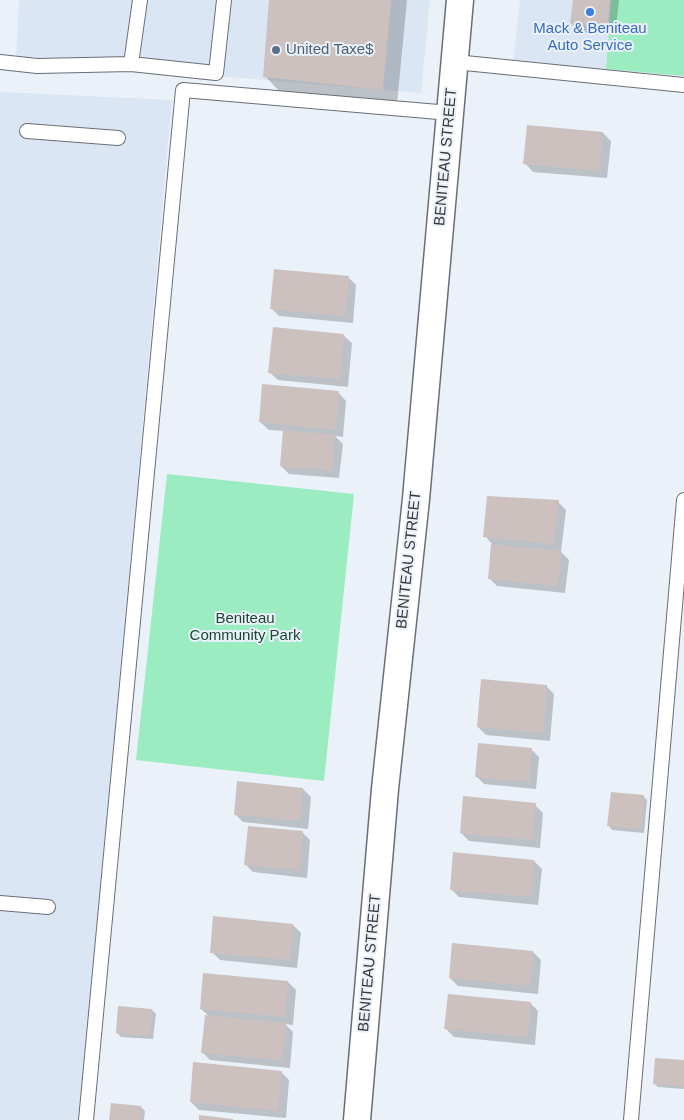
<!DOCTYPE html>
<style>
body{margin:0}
canvas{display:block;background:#eaf1f9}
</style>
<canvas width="684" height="1120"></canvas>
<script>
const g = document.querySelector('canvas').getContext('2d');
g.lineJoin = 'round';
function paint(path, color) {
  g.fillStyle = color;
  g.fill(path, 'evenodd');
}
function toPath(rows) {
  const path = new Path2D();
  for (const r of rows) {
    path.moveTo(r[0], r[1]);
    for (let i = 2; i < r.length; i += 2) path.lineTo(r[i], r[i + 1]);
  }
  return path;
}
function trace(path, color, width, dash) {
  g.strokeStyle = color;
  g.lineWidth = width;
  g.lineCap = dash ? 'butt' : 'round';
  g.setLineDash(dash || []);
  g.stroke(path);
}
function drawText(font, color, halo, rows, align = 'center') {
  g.font = font + ' Arial,sans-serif';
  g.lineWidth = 4;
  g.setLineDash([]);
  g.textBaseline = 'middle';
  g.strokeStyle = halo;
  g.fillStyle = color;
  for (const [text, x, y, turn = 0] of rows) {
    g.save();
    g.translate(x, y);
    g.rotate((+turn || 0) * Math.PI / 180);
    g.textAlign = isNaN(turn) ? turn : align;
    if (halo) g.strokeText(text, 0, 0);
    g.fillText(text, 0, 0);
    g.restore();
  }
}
paint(toPath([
 [19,0,430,0,421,93,16,59],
 [520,0,611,0,606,69,513,63],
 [0,92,172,100,80,1120,0,1120]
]), '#dbe6f4');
paint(toPath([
 [611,0,684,0,684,76,606,69],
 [167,474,354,494,324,781,136,760]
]), '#9becc0');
paint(toPath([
 [271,0,407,0,397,104,279,91,265,76],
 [574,0,619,0,615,35,580,32,572,24],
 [603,133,611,141,607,178,533,172,525,163],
 [348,277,356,285,353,323,279,316,271,308],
 [343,335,352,343,348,387,278,380,269,372],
 [338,392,346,401,343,437,335,436,343,444,339,478,289,474,281,466,284,431,269,430,260,422],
 [558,502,566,510,561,552,569,560,565,593,497,586,489,578,492,544,485,536],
 [546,686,554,694,550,741,486,735,478,727],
 [531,749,539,757,536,789,484,784,476,776],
 [303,789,311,797,308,829,243,822,235,814],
 [643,796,647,800,644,833,612,830,609,826],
 [535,805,543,813,540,848,469,841,461,833],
 [302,832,310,840,307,878,253,872,245,864],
 [534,861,542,869,538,905,459,897,451,889],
 [293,925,301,933,297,968,220,960,212,952],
 [453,945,533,952,541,960,538,994,458,986,450,978],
 [204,974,288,982,296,990,293,1025,285,1024,293,1032,290,1068,210,1060,202,1052,209,1016,201,1009],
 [530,1003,538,1011,535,1045,454,1037,446,1029],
 [152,1010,156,1014,153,1039,121,1037,117,1033],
 [684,1062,684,1089,658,1087,654,1083],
 [281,1072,289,1080,286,1118,199,1110,191,1102],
 [141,1107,145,1111,144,1120,110,1120]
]), '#0003');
paint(toPath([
 [269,0,391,0,383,90,263,77],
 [573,0,610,0,607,28,570,24],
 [527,125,603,132,599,171,523,164],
 [274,269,349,276,345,316,270,309],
 [273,327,344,334,340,379,268,373],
 [262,384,339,391,336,430,259,422],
 [283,430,335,435,332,471,280,466],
 [487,496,559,500,553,544,483,537],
 [491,544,561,551,558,586,488,579],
 [481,679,547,685,543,733,477,727],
 [478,743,532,748,529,782,475,777],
 [237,781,303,788,300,821,234,815],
 [611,792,644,795,641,829,607,826],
 [463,796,536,803,532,840,460,833],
 [248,826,303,831,299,870,244,865],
 [453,852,534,860,531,897,450,890],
 [213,916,293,924,290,960,210,953],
 [452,943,533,951,530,986,449,978],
 [203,973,288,981,285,1017,200,1009],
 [448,994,531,1002,527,1037,444,1029],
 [118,1006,152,1009,150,1036,116,1033],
 [205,1015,286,1023,282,1060,201,1053],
 [655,1058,684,1060,684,1087,653,1084],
 [193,1062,282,1071,278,1111,190,1102],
 [111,1103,141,1106,140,1120,109,1120],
 [199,1115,233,1119,233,1120,199,1120]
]), '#ccc1be');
const lane = toPath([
 [0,62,37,66,131,64,216,73,224,0],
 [455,62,684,85],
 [131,64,140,0],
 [27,131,118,138],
 [0,903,48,907],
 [86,1120,183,90,450,113],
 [631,1120,684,500]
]);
const street = toPath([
 [357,1120,385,789,416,499,460,0]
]);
trace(lane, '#696e76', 16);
trace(street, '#696e76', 29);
trace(lane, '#fff', 14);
trace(street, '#fff', 26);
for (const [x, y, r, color] of [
 [590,12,5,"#3f7fe0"],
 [276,50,5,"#5c6f8a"]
]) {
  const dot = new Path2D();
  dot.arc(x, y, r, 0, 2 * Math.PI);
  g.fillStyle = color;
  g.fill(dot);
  trace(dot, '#eaf1f9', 2);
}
drawText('15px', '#366cbe', '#eaf1f9', [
 ["Mack & Beniteau",590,29],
 ["Auto Service",590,46]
]);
drawText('15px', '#4e5e75', '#eaf1f9', [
 ["United Taxe$",286,50]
], 'left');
drawText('15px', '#36383c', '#eaf1f9', [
 ["BENITEAU STREET",446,157,-85],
 ["BENITEAU STREET",409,560,-84],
 ["BENITEAU STREET",370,963,-85]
]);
drawText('15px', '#1a4832', '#eaf1f9', [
 ["Beniteau",245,619],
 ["Community Park",245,636]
]);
</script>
